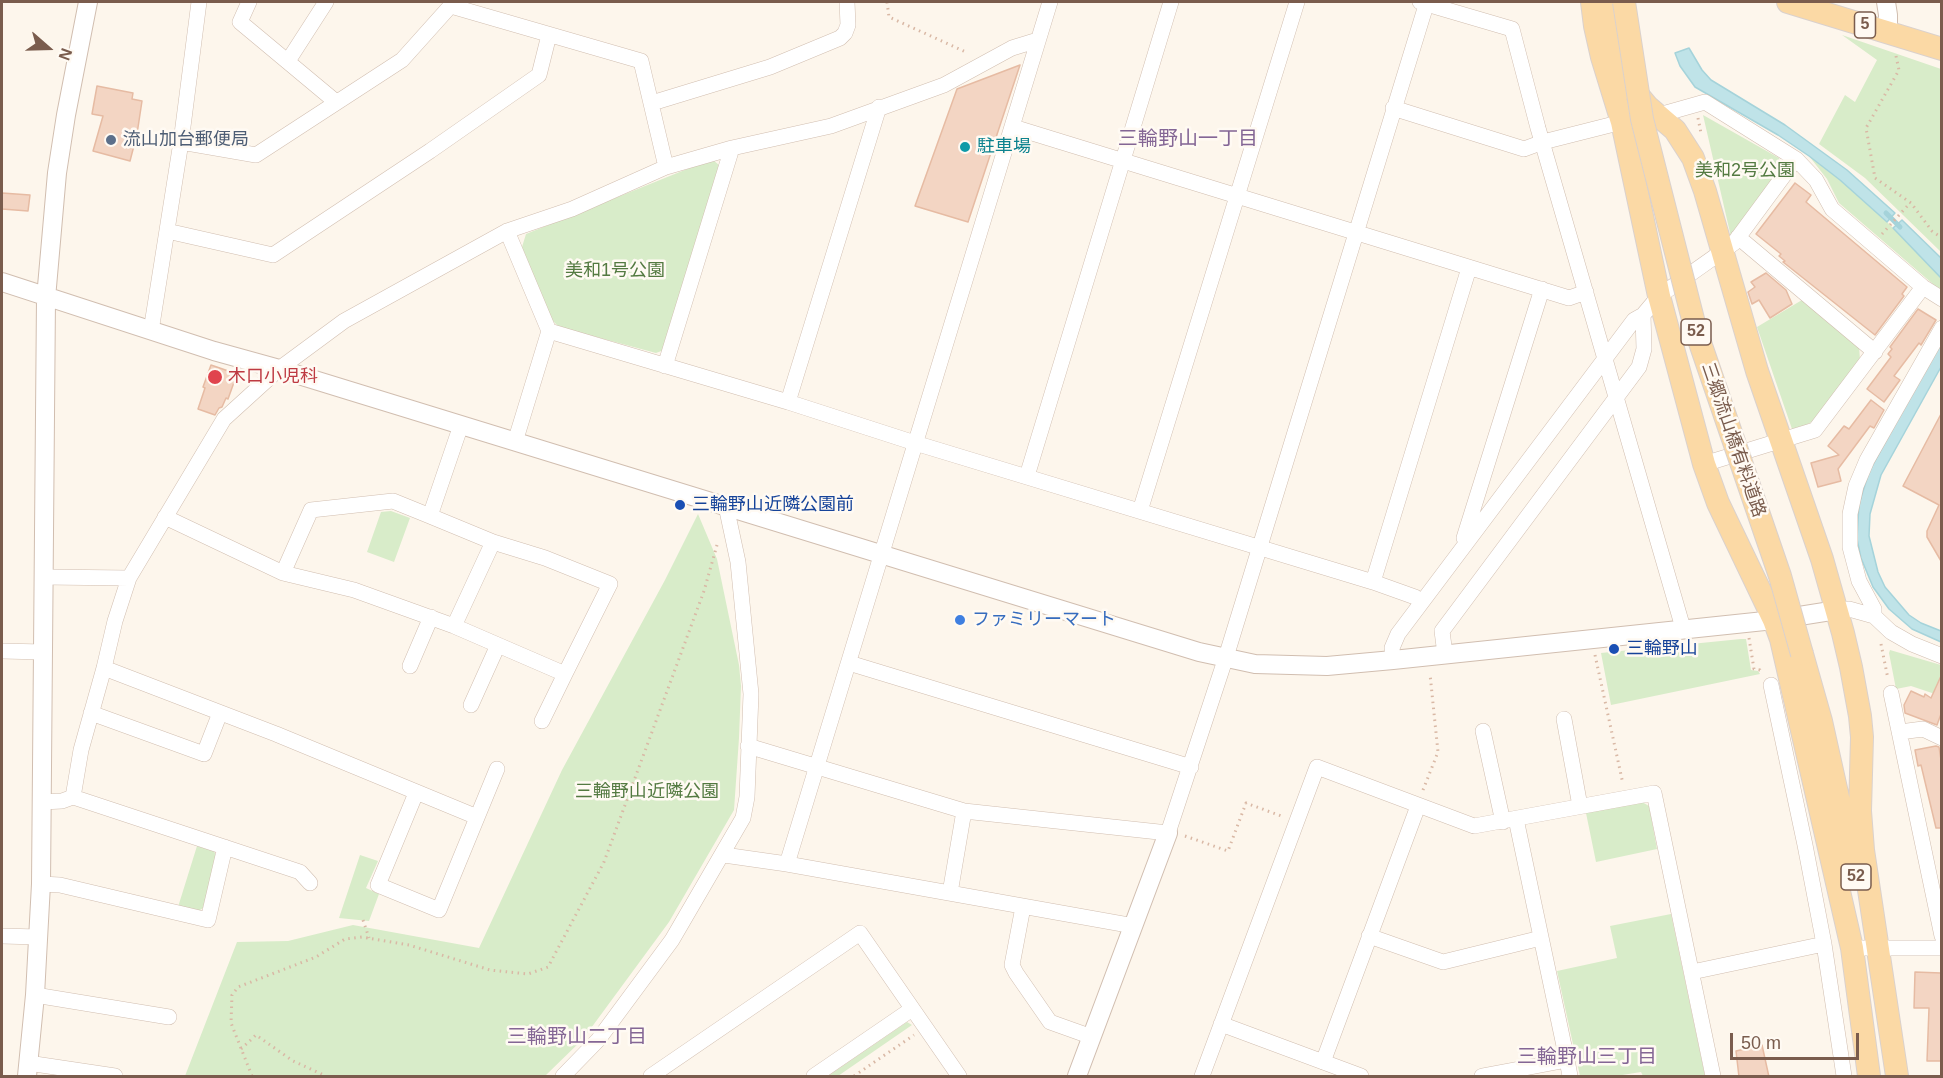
<!DOCTYPE html>
<meta charset="utf-8">
<style>
body{margin:0}
#map{position:relative;width:1943px;height:1078px;overflow:hidden;background:#fdf6ec;font-family:Helvetica,sans-serif}
canvas{display:block}
.frame{position:absolute;inset:0;border:3px solid #7a5c4d;pointer-events:none}
.north{position:absolute;left:18px;top:18px;width:60px;height:60px;-webkit-text-stroke:4px #fffaf3;paint-order:stroke;rotate:110deg;font-size:16px;font-weight:700;line-height:24px;text-align:center;color:#7a5c4d}
.north::after{content:'';display:block;margin:auto;width:21px;height:27px;background:#7a5c4d;clip-path:polygon(50% 0,100% 100%,50% 72%,0 100%)}
.scale{position:absolute;left:1730px;top:1033px;width:129px;height:27px;box-sizing:border-box;border:3px solid #7a5c4d;border-top:0;padding-left:8px;font-size:18px;line-height:21px;white-space:nowrap;color:#7a5c4d;-webkit-text-stroke:4px #fffaf3;paint-order:stroke}
</style>
<div id="map">
<canvas width="1943" height="1078"></canvas>
<div class="frame"></div>
<div class="north">N</div>
<div class="scale">50 m</div>
</div>
<script>
const g = document.querySelector('canvas').getContext('2d');
g.lineJoin = 'round';
function paint(path, color) {
  g.fillStyle = color;
  g.fill(path, 'evenodd');
}
function toPath(rows) {
  const path = new Path2D();
  for (const r of rows) {
    path.moveTo(r[0], r[1]);
    for (let i = 2; i < r.length; i += 2) path.lineTo(r[i], r[i + 1]);
  }
  return path;
}
function trace(path, color, width, dash) {
  g.strokeStyle = color;
  g.lineWidth = width;
  g.lineCap = dash ? 'butt' : 'round';
  g.setLineDash(dash || []);
  g.stroke(path);
}
function drawText(font, color, halo, rows, align = 'center') {
  g.font = font + ' Helvetica,"Noto Sans JP",sans-serif';
  g.lineWidth = 5;
  g.setLineDash([]);
  g.textBaseline = 'middle';
  g.strokeStyle = halo;
  g.fillStyle = color;
  for (const [text, x, y, turn = 0] of rows) {
    g.save();
    g.translate(x, y);
    g.rotate((+turn || 0) * Math.PI / 180);
    g.textAlign = isNaN(turn) ? turn : align;
    if (halo) g.strokeText(text, 0, 0);
    g.fillText(text, 0, 0);
    g.restore();
  }
}
paint(toPath([
 [1842,35,1941,69,1941,252,1865,178,1819,144,1845,95,1855,102,1877,60],
 [1703,115,1779,158,1782,169,1731,237],
 [1809,156,1840,180,1887,222,1936,271,1941,278,1941,291,1839,203,1827,179],
 [712,159,720,166,664,350,656,353,559,327,551,319,522,247,526,234],
 [1802,300,1859,346,1860,360,1815,420,1806,425,1792,429,1757,327],
 [391,511,410,518,394,562,367,552,381,512],
 [698,514,717,559,739,665,741,686,739,738,734,810,669,922,583,1039,545,1076,185,1076,237,942,288,941,353,925,479,948,562,770,665,580],
 [1741,639,1746,639,1751,670,1758,671,1760,674,1611,705,1601,653],
 [1890,650,1941,665,1941,696,1911,686,1896,689,1889,653],
 [1642,802,1649,806,1657,849,1596,862,1586,813],
 [197,846,214,851,216,856,203,908,197,912,178,907],
 [360,855,378,861,366,888,379,894,369,921,339,918],
 [1671,914,1705,1076,1643,1076,1641,1072,1616,1076,1580,1076,1557,971,1617,958,1610,926],
 [907,1022,912,1025,838,1076,828,1076]
]), '#d8ecc9');
const water = toPath([
 [1689,48,1702,70,1711,80,1785,125,1847,170,1895,213,1887,222,1840,180,1809,156,1778,135,1695,87,1680,66,1675,53,1689,48],
 [1902,220,1941,258,1941,278,1893,228,1902,220],
 [1941,340,1941,367,1881,475,1870,514,1869,536,1878,572,1885,587,1909,615,1921,623,1941,631,1941,642,1912,629,1889,609,1873,587,1861,558,1857,539,1859,504,1869,472,1941,340]
]);
paint(water, '#bfe3e8');
trace(water, '#a5d3da', 1.5);
trace(toPath([
 [1886,213,1900,227]
]), '#a5d3da', 5);
const building = toPath([
 [1020,65,968,222,915,206,957,89,1020,65],
 [97,86,133,93,132,99,142,101,137,134,130,161,93,151,103,116,92,114,97,86],
 [1795,183,1811,195,1806,202,1907,287,1902,294,1904,296,1875,335,1783,262,1785,261,1779,256,1781,254,1756,234,1795,183],
 [2,193,30,195,28,211,2,209,2,193],
 [1766,273,1786,290,1792,304,1770,318,1759,300,1752,304,1748,292,1755,287,1751,282,1766,273],
 [1918,309,1936,320,1921,345,1919,343,1894,376,1900,380,1884,402,1867,389,1891,357,1888,354,1892,349,1890,347,1918,309],
 [211,365,237,374,228,399,226,398,222,407,219,408,215,415,198,409,205,388,203,387,211,365],
 [1871,400,1884,410,1874,428,1870,426,1838,469,1841,481,1818,487,1811,463,1839,455,1828,446,1844,426,1849,429,1871,400],
 [1941,414,1941,561,1927,537,1927,531,1939,505,1903,486,1941,414],
 [1941,676,1941,714,1937,725,1905,713,1904,705,1911,691,1924,697,1925,694,1931,698,1941,676],
 [1936,746,1939,747,1941,760,1941,828,1936,828,1921,765,1918,766,1915,750,1936,746],
 [1915,972,1941,973,1941,1061,1927,1061,1929,1008,1914,1008,1915,972],
 [1762,1045,1769,1077,1739,1077,1736,1051,1762,1045]
]);
paint(building, '#f3d5c3');
trace(building, '#e6bba3', 1.5);
const minor = toPath([
 [249,2,240,22,336,102],
 [1420,2,1512,29,1538,128,1683,628],
 [451,6,641,61,666,167],
 [288,61,326,2],
 [652,103,770,67,840,38,845,33,848,25,847,2],
 [1393,108,1524,149,1543,142,1622,122],
 [1659,115,1705,102,1796,159,1816,180,1832,209,1923,287,1942,299],
 [1013,127,1569,298,1586,292],
 [181,142,256,155,402,60,454,2],
 [167,231,273,255,430,151,539,75,549,35],
 [507,231,549,331,515,442],
 [1738,237,1875,352],
 [151,331,181,142,199,2],
 [549,331,788,402,915,443,1373,582,1415,597,1421,602],
 [665,366,732,148],
 [788,402,879,107],
 [461,425,430,516,393,501,311,510,283,573,354,590,454,626,493,542],
 [1704,464,1815,430,1923,287],
 [1027,476,1171,2],
 [1140,511,1297,2],
 [430,516,493,542,545,558,610,584,565,674,454,626],
 [165,517,283,573],
 [1464,538,1542,289],
 [44,577,129,578],
 [1373,582,1469,268],
 [1837,610,1849,609,1874,616,1891,632,1912,644,1942,656],
 [1874,616,1874,609,1859,581,1850,547,1850,514,1856,486,1867,460,1942,328],
 [2,651,43,652],
 [1445,654,1442,631,1639,367,1644,349,1643,315],
 [1393,660,1392,648,1398,634,1634,320,1643,315,1659,296,1734,243,1796,159],
 [849,663,1191,767],
 [410,666,431,617],
 [104,668,276,734,477,817],
 [1771,685,1805,845,1824,944,1844,1076],
 [1891,693,1942,936],
 [471,705,498,645],
 [91,713,204,754,220,713],
 [1564,719,1580,806],
 [542,721,565,674],
 [1483,731,1503,822],
 [1900,732,1923,729,1942,738],
 [748,746,964,811,1168,833,1226,657,1427,2],
 [416,793,378,885,439,910,497,769],
 [73,797,300,872,310,883],
 [42,802,62,801,73,797,81,750,104,668,115,621,129,578,224,419,279,369,344,321,507,231,572,209,666,167,732,148,831,126,944,85,1012,48,1038,40],
 [724,855,787,864,1134,926],
 [787,864,1050,2],
 [41,884,60,885,208,920,225,847],
 [950,893,964,811],
 [1023,907,1012,965,1016,973,1050,1022,1092,1037],
 [2,936,38,937],
 [1369,936,1443,962,1541,938],
 [1852,948,1942,948],
 [1692,972,1824,944],
 [35,995,169,1017],
 [1221,1024,1361,1076],
 [1567,1060,1570,1076],
 [1323,1062,1418,806],
 [28,1063,115,1076],
 [563,1076,598,1040,672,940,743,818,747,797,751,694,738,562,726,506],
 [651,1076,860,933,959,1076],
 [814,1076,912,1009],
 [1202,1076,1317,767,1474,826,1654,793,1713,1076],
 [1482,1076,1567,1060,1516,819]
]);
const tertiary = toPath([
 [1886,2,1888,15,1888,32],
 [2,282,214,351,279,369,1199,652,1255,664,1327,666,1393,660,1774,620,1837,610],
 [27,1076,35,995,41,884,46,298,57,173,66,115,88,2],
 [1077,1076,1168,833]
]);
const primary = toPath([
 [1592,2,1595,26,1602,57,1622,122,1659,296,1704,464,1718,503,1774,620,1781,639,1852,948,1869,1076],
 [1611,2,1609,13,1613,43,1632,88,1647,106,1675,130,1693,158,1705,191,1757,371,1822,559,1843,633,1851,667,1860,716,1862,737,1860,811,1863,850,1897,1076],
 [1788,2,1942,49],
 [1802,654,1821,721,1853,865]
]);
trace(minor, '#d1beb0', 16);
trace(tertiary, '#d1beb0', 20);
trace(primary, '#dad1cd', 24);
trace(toPath([
 [887,2,889,17,968,53],
 [1896,56,1899,70,1866,128,1875,178,1911,203,1932,231,1942,238],
 [1698,118,1701,133],
 [1882,234,1910,203],
 [1749,638,1754,669,1760,670,1762,674],
 [1881,644,1888,679],
 [1595,655,1623,784],
 [1423,790,1438,752,1430,674],
 [1185,836,1228,851,1246,803,1284,817],
 [363,920,369,938],
 [241,1049,256,1035,293,1061,326,1076],
 [252,1076,231,1023,232,995,238,987,316,957,345,939,362,937,409,945,490,970,528,974,548,967,604,862,704,591,717,545],
 [854,1076,914,1035]
]), '#d9b8a5', 3, [1.5, 4.5]);
trace(minor, '#fff', 15);
trace(tertiary, '#fff', 18);
trace(primary, '#fbd9a5', 22);
const primaryBridge = toPath([
 [1624,2,1642,119,1696,331,1780,576,1802,654]
]);
trace(primaryBridge, '#dad1cd', 24, []);
trace(primaryBridge, '#fbd9a5', 22);
for (const [x, y, r, color] of [
 [111,140,6,"#5c6f8a"],
 [965,147,6,"#0f9aa8"],
 [215,377,8,"#e0444e"],
 [680,505,6,"#1a4fb4"],
 [960,620,6,"#3f7fe0"],
 [1614,649,6,"#1a4fb4"]
]) {
  const dot = new Path2D();
  dot.arc(x, y, r, 0, 2 * Math.PI);
  g.fillStyle = color;
  g.fill(dot);
  trace(dot, '#fffaf3', 2);
}
for (const [x, y, w] of [
 [1865,25,21],
 [1696,332,30],
 [1856,877,30]
]) {
  const box = new Path2D();
  box.roundRect(x - w / 2, y - 13, w, 26, 4.5);
  g.fillStyle = '#fffaf3';
  g.fill(box);
  trace(box, '#7a5c4d', 1.5);
}
drawText('bold 16px', '#7a5c4d', null, [
 ["5",1865,25],
 ["52",1696,332],
 ["52",1856,877]
]);
drawText('18px', '#4e5e75', '#fffaf3', [
 ["流山加台郵便局",123,140]
], 'left');
drawText('18px', '#0d838f', '#fffaf3', [
 ["駐車場",977,147]
], 'left');
drawText('18px', '#537a41', '#fffaf3', [
 ["美和2号公園",1745,171],
 ["美和1号公園",615,271],
 ["三輪野山近隣公園",647,792]
]);
drawText('18px', '#be3a42', '#fffaf3', [
 ["木口小児科",228,377]
], 'left');
drawText('18px', '#7a5c4d', '#fffaf3', [
 ["三郷流山橋有料道路",1733,440,71]
]);
drawText('18px', '#164399', '#fffaf3', [
 ["三輪野山近隣公園前",692,505],
 ["三輪野山",1626,649]
], 'left');
drawText('18px', '#366cbe', '#fffaf3', [
 ["ファミリーマート",972,620]
], 'left');
drawText('20px', '#846695', '#fffaf3', [
 ["三輪野山一丁目",1188,139],
 ["三輪野山二丁目",577,1037],
 ["三輪野山三丁目",1587,1057]
]);
</script>
